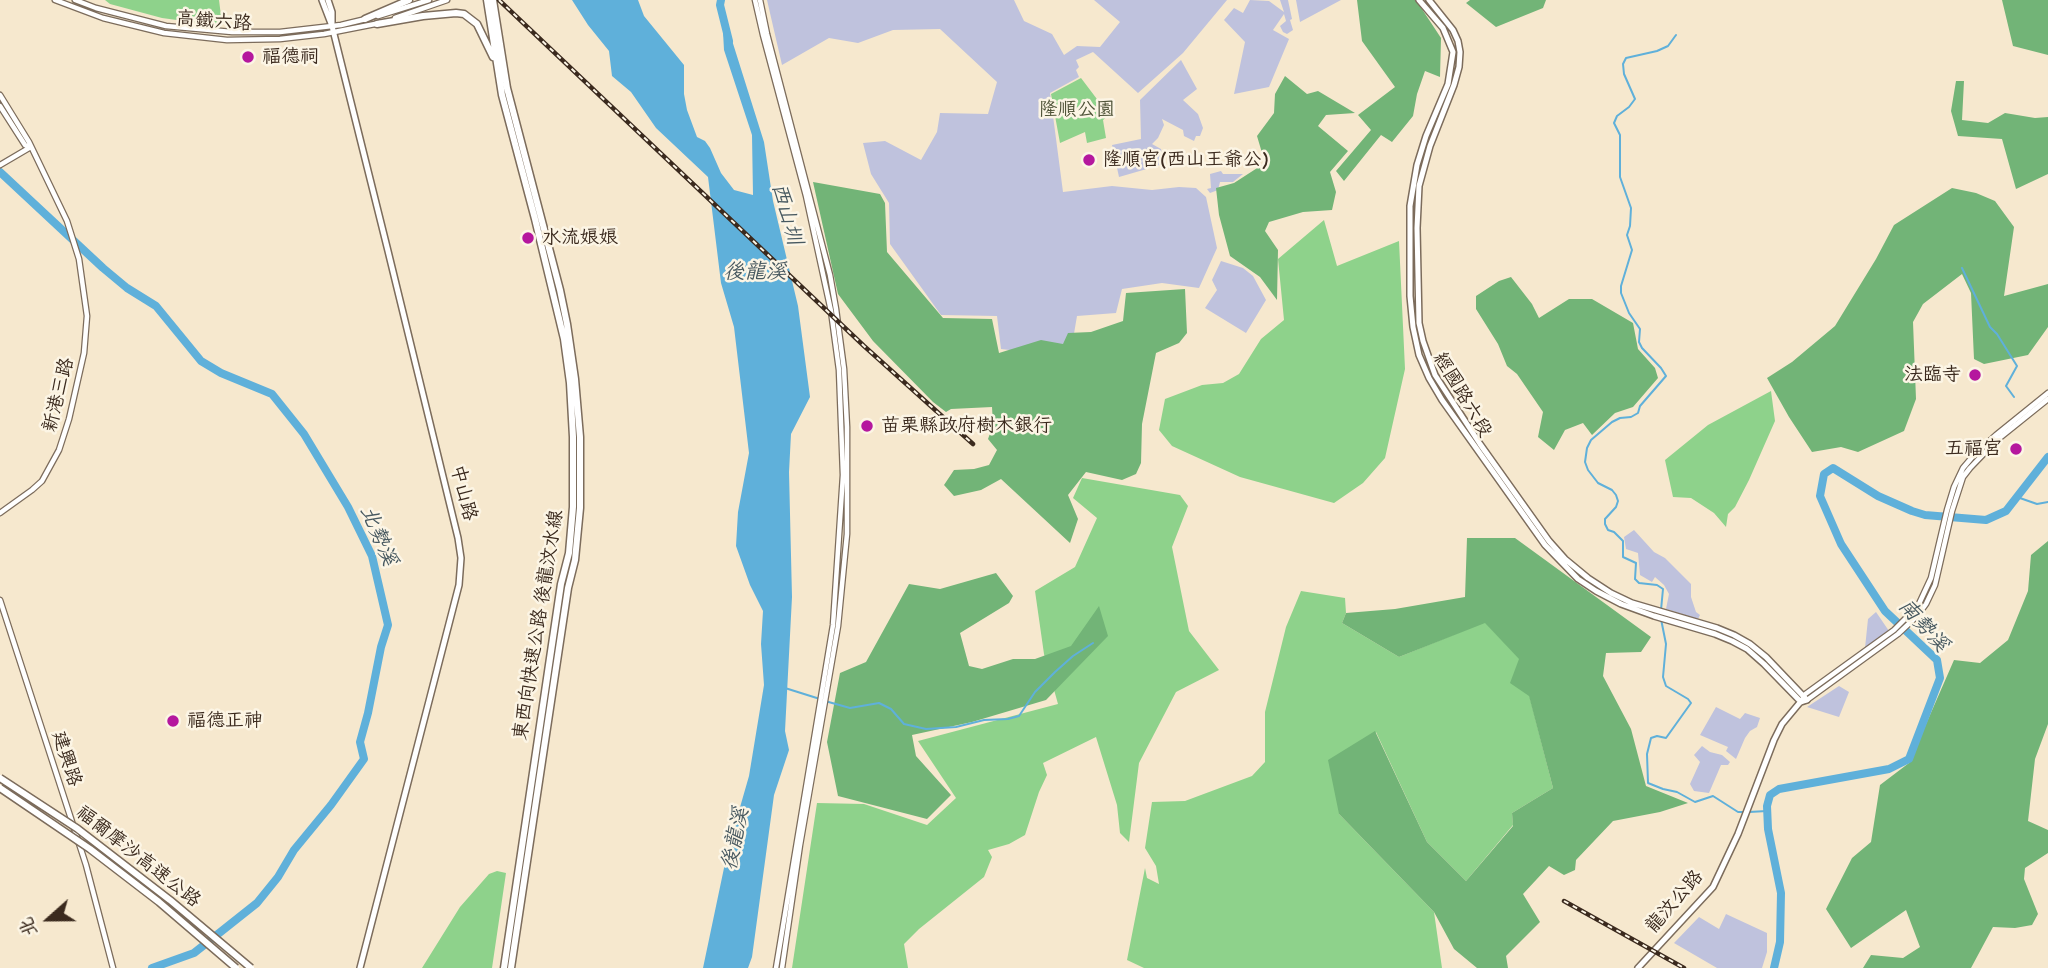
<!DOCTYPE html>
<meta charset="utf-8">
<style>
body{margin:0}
#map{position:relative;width:2048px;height:968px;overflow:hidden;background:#f6e8ce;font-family:"Balsamiq Sans","LXGW WenKai TC",sans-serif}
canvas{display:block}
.north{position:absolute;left:14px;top:884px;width:70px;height:70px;-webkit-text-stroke:5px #fcf5e5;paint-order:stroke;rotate:249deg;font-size:19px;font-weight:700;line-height:28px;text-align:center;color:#3b2a1e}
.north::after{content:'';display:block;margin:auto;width:24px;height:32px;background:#3b2a1e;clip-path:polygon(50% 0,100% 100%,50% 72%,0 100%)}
</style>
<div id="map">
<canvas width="2048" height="968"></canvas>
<div class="north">北</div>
</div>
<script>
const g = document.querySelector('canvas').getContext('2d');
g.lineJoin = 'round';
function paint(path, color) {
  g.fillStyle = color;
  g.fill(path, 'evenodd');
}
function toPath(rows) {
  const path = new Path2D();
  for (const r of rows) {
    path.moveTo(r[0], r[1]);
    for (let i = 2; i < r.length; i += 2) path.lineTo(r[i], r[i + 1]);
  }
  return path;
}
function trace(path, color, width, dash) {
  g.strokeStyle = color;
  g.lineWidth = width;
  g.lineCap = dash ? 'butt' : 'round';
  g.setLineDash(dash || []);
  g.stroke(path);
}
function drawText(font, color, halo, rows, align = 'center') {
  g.font = font + ' "Balsamiq Sans","LXGW WenKai TC",sans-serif';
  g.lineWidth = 5;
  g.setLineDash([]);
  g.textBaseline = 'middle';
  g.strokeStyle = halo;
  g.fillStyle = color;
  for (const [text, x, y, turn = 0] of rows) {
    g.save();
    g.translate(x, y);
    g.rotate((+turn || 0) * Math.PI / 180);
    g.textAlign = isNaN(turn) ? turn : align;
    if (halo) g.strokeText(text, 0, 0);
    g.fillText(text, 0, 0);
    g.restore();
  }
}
paint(toPath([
 [767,0,1014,0,1024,21,1052,34,1064,55,1077,46,1100,47,1120,22,1094,0,1227,0,1183,53,1138,93,1093,52,1076,60,1079,67,1076,70,1079,77,1050,93,1063,192,1112,186,1152,190,1179,187,1196,188,1206,197,1217,248,1199,288,1162,283,1122,289,1116,313,1077,316,1070,357,1001,349,997,316,941,315,890,244,889,203,871,174,863,143,885,141,921,160,937,132,940,113,988,114,997,82,940,29,893,30,858,43,829,38,782,65],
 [1250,0,1269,1,1284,12,1280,0,1288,0,1292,19,1290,20,1293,30,1287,34,1283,32,1280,26,1286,21,1284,14,1273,30,1289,39,1269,87,1234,94,1245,42,1224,20,1234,8,1243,13],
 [1296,0,1341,0,1300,22],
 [1181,60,1197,89,1183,100,1198,114,1203,128,1200,136,1196,136,1194,141,1184,136,1183,130,1162,119,1164,125,1158,138,1152,144,1161,149,1164,164,1119,177,1112,145,1141,139,1140,100],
 [1221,171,1223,174,1243,174,1233,182,1220,182,1218,190,1210,193,1207,189,1211,188,1210,174],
 [1221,261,1243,268,1253,276,1266,300,1246,333,1205,308,1217,290,1212,280],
 [1634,530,1654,552,1665,558,1691,584,1691,597,1696,612,1700,615,1698,619,1666,609,1669,594,1664,585,1655,577,1652,582,1640,575,1638,553,1626,549,1624,537],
 [1876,612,1889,631,1865,648,1868,619],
 [1839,686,1849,692,1839,717,1807,707],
 [1716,707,1740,719,1745,713,1760,718,1757,727,1750,731,1745,738,1736,759,1726,751,1728,747,1700,735],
 [1702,746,1710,752,1722,755,1730,762,1728,765,1721,765,1709,793,1694,791,1690,784,1700,762,1694,755],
 [1726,914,1767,933,1767,952,1762,968,1717,968,1674,943,1699,917,1719,929]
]), '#bfc2dd');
paint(toPath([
 [105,0,219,0,222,24,199,23,162,18,110,4],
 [1081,78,1109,115,1103,120,1106,138,1087,143,1085,132,1060,143,1051,94],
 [1324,220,1337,266,1399,241,1405,369,1385,458,1363,483,1334,503,1240,477,1172,446,1159,430,1165,399,1202,385,1223,383,1239,374,1261,339,1284,320,1278,259],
 [1771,391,1775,421,1749,480,1735,507,1728,514,1726,527,1714,513,1691,498,1673,497,1665,460,1708,425],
 [1082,478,1180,495,1188,506,1172,547,1189,631,1219,670,1176,692,1139,763,1129,842,1120,833,1117,805,1096,737,1043,763,1047,775,1039,792,1025,835,1009,844,988,850,992,857,984,877,919,929,904,944,908,968,792,968,817,803,864,804,927,825,956,798,918,741,1058,704,1044,654,1035,591,1075,567,1097,518,1073,498],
 [1301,591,1345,598,1346,613,1342,623,1399,657,1485,622,1520,659,1553,788,1512,813,1513,825,1466,881,1427,842,1376,732,1339,814,1434,912,1442,968,1144,968,1127,960,1145,868,1147,878,1159,884,1156,866,1145,848,1152,802,1185,801,1252,776,1265,762,1265,712,1286,627],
 [497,871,506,873,492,968,422,968,460,907,489,874]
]), '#8ed28b');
paint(toPath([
 [1357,0,1416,0,1441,38,1440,77,1425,71,1417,94,1413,116,1392,142,1381,135,1344,181,1336,171,1371,130,1358,115,1395,87,1362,41],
 [1470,0,1546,0,1543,8,1496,27,1466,3],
 [2002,0,2048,0,2048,55,2013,46],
 [1285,76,1307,94,1318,91,1355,113,1326,115,1318,126,1348,151,1330,172,1336,192,1332,210,1303,212,1269,222,1265,231,1278,250,1277,300,1260,277,1230,256,1219,215,1216,188,1234,183,1265,163,1257,136,1274,113,1275,94],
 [1956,81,1964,81,1962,120,1988,123,2005,113,2035,118,2048,117,2048,174,2016,189,2002,139,1958,136,1951,111],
 [813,182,880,194,885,203,887,252,943,318,992,319,999,353,1041,340,1063,344,1068,333,1091,332,1123,321,1126,293,1185,289,1187,333,1179,343,1156,353,1142,424,1141,463,1136,474,1122,480,1086,472,1068,495,1078,519,1070,543,1001,479,981,490,954,496,944,485,954,470,974,469,989,465,997,450,988,439,993,425,992,407,951,409,946,412,933,402,873,341,838,294],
 [1952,188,1976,193,1995,201,2014,227,2004,296,2048,284,2048,327,2028,355,1984,364,1974,359,1971,293,1962,274,1923,304,1913,322,1916,399,1904,431,1858,452,1841,447,1812,452,1789,417,1767,378,1792,362,1835,326,1876,259,1894,225],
 [1511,277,1532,304,1539,318,1569,299,1592,299,1633,323,1638,349,1655,368,1658,378,1633,407,1615,413,1592,435,1583,423,1565,430,1554,450,1538,437,1543,412,1517,374,1507,366,1498,344,1476,309,1476,296,1499,281],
 [1467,538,1515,538,1651,637,1641,652,1606,653,1603,676,1631,729,1646,786,1688,803,1660,812,1613,821,1576,860,1575,870,1564,875,1549,866,1523,894,1540,922,1506,956,1508,968,1477,968,1454,949,1434,912,1339,814,1328,760,1375,731,1427,842,1466,881,1513,826,1512,813,1553,788,1529,696,1510,683,1519,659,1485,623,1399,657,1342,623,1346,613,1395,609,1465,597],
 [2048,541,2048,724,2035,759,2028,821,2048,830,2048,853,2025,868,2024,879,2038,914,2032,925,2015,928,1993,927,1971,968,1863,968,1871,955,1903,958,1920,947,1906,910,1851,948,1826,909,1852,858,1871,842,1880,785,1909,763,1954,660,1980,663,2008,640,2028,591,2031,555],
 [996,573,1013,596,1009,603,960,633,969,666,982,669,1013,659,1035,659,1071,646,1099,606,1108,636,1046,700,972,722,912,735,916,756,951,795,927,819,838,796,827,742,840,673,866,662,909,584,940,589]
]), '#72b477');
paint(toPath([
 [572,0,638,0,644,16,684,65,684,94,687,110,697,137,705,141,710,148,721,173,734,190,753,195,752,135,724,50,723,32,730,34,764,142,773,201,798,306,810,397,791,434,789,472,792,597,785,731,789,750,774,795,752,957,748,968,703,968,728,849,749,776,764,685,761,644,763,611,750,585,736,546,738,512,749,453,734,327,721,283,708,177,656,128,631,92,612,76,609,51,588,25]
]), '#5fb0da');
trace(toPath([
 [1962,268,1990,327,1997,334,2017,366,2006,386,2014,397],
 [2017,497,2037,504,2048,502],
 [1661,610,1663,589,1657,585,1639,583,1635,579,1636,563,1623,557,1623,541,1614,532,1608,530,1605,524,1605,519,1616,507,1618,501,1616,495,1612,490,1598,483,1588,470,1585,462,1587,448,1591,440,1612,422,1620,418,1631,417,1638,413,1640,406,1666,376,1661,368,1642,348,1639,342,1640,329,1629,313,1621,293,1621,286,1632,250,1627,235,1630,226,1631,208,1620,177,1620,135,1614,123,1617,116,1629,107,1635,99,1624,74,1623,64,1626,58,1657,51,1668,46,1676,35],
 [1661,619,1666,644,1663,677,1666,686,1688,699,1691,703,1666,738,1657,736,1651,738,1647,754,1648,783,1663,789,1677,792,1695,802,1713,796,1738,812,1743,812],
 [785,688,820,699],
 [825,701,850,708,879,703,891,709,904,724,926,729,956,727,984,720,1008,719,1019,716,1035,692,1055,672,1073,656,1093,643],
 [1749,812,1767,811]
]), '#5fb0da', 2);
trace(toPath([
 [721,0,720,5,729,41],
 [0,172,103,268,127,288,156,306,201,361,221,373,272,394,304,434,348,507,372,556,388,625,381,647,368,713,360,742,364,759,331,805,294,850,278,877,257,903,194,953,152,968],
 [1774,968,1780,942,1781,893,1768,829,1767,806,1770,795,1779,789,1889,769,1909,759,1940,678,1937,660,1885,611,1841,544,1820,496,1824,474,1833,468,1878,496,1912,511,1925,515,1986,520,2006,511,2048,457]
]), '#5fb0da', 8);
const minor = toPath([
 [55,0,103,18,164,33,227,40,280,39,324,34,380,23],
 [75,0,96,8,166,26,232,32,280,32,341,25,366,19],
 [755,0,763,35,806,196,831,311,839,370,843,475,833,625,776,968],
 [760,0,767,34,830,275,836,309,844,369,847,427,847,534,838,626,800,845,782,968],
 [378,16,429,0],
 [395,18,447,0],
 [0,95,29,142,67,221,79,259,87,316,84,353,69,419,59,450,42,481,32,490,0,513],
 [0,106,25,145,29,147],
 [0,165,29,148],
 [0,600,86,865,113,968],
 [1804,695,1894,630,1918,606,1931,578,1947,510,1954,487,1963,468,1974,455,1996,435,2048,393],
 [1807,700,1898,634,1918,615,1926,604,1935,585,1952,511,1963,477,1970,468,1997,440,2048,399]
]);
const major = toPath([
 [322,0,332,26,388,251,458,538,461,558,459,585,360,968],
 [328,0,332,12,332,23],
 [1419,0,1443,28,1453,52,1448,84,1426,136,1417,165,1410,206,1410,296,1413,327,1419,355,1429,378,1442,400,1545,545,1578,579,1596,591,1621,604,1654,616,1715,634,1732,641,1747,649,1764,664,1801,702],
 [1429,0,1453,30,1458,41,1460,52,1459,67,1454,85,1430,146,1419,186,1417,228,1419,323,1423,341,1435,375,1480,444,1549,541,1565,559,1588,578,1611,593,1632,603,1717,628,1734,635,1750,644,1766,657,1807,700,1801,702],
 [1638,968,1713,887,1738,834,1774,740,1782,724,1802,700]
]);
const highway = toPath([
 [487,0,502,95,535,219,564,339,570,383,573,437,573,507,569,553,561,584,504,968],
 [493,0,507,88,560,290,567,324,575,379,580,437,580,508,575,560,568,588,511,968],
 [365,19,409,0],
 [377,24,423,16,456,13,464,14,477,24,493,57]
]);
trace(minor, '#7c6c5c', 7);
trace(major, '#7c6c5c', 8);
trace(highway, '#7c6c5c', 9);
trace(minor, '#fff', 4.5);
trace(major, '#fff', 5);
trace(highway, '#fff', 6);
const rail = toPath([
 [499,0,864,346,973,444],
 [1564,901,1684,968]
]);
trace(rail, '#3b2a1e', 4.5);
trace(rail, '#fcf5e5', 2, [5]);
const highwayBridge = toPath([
 [0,778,78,829,170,900,251,968],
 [0,788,90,849,159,902,236,968]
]);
trace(highwayBridge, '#7c6c5c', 9, []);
trace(highwayBridge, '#fff', 6);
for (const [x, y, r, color] of [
 [248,57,7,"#b5179e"],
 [1089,160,7,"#b5179e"],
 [528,238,7,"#b5179e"],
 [1975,375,7,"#b5179e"],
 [867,426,7,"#b5179e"],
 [2016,449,7,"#b5179e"],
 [173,721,7,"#b5179e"]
]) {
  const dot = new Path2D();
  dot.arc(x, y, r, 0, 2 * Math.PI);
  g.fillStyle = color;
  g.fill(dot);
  trace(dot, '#fcf5e5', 2.5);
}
drawText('19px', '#3b2a1e', '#fcf5e5', [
 ["高鐵六路",214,22,4],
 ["新港三路",59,395,-76],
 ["經國路六段",1462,395,59],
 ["中山路",463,493,76],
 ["東西向快速公路 後龍汶水線",539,625,-81],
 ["建興路",66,759,72],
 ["福爾摩沙高速公路",138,857,38],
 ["龍汶公路",1675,902,-49]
]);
drawText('19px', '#3b2a1e', '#fcf5e5', [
 ["福德祠",262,57],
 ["隆順宮(西山王爺公)",1103,160],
 ["水流娘娘",542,238],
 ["法臨寺",1961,375,"right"],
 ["苗栗縣政府樹木銀行",881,426],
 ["五福宮",2002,449,"right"],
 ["福德正神",187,721]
], 'left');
drawText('19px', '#505439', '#fcf5e5', [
 ["隆順公園",1077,110]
]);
drawText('italic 21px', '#485960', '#fcf5e5', [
 ["西山圳",786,214,74],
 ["後龍溪",755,273],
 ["北勢溪",378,536,67],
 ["南勢溪",1923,626,48],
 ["後龍溪",736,839,-78]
]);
</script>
